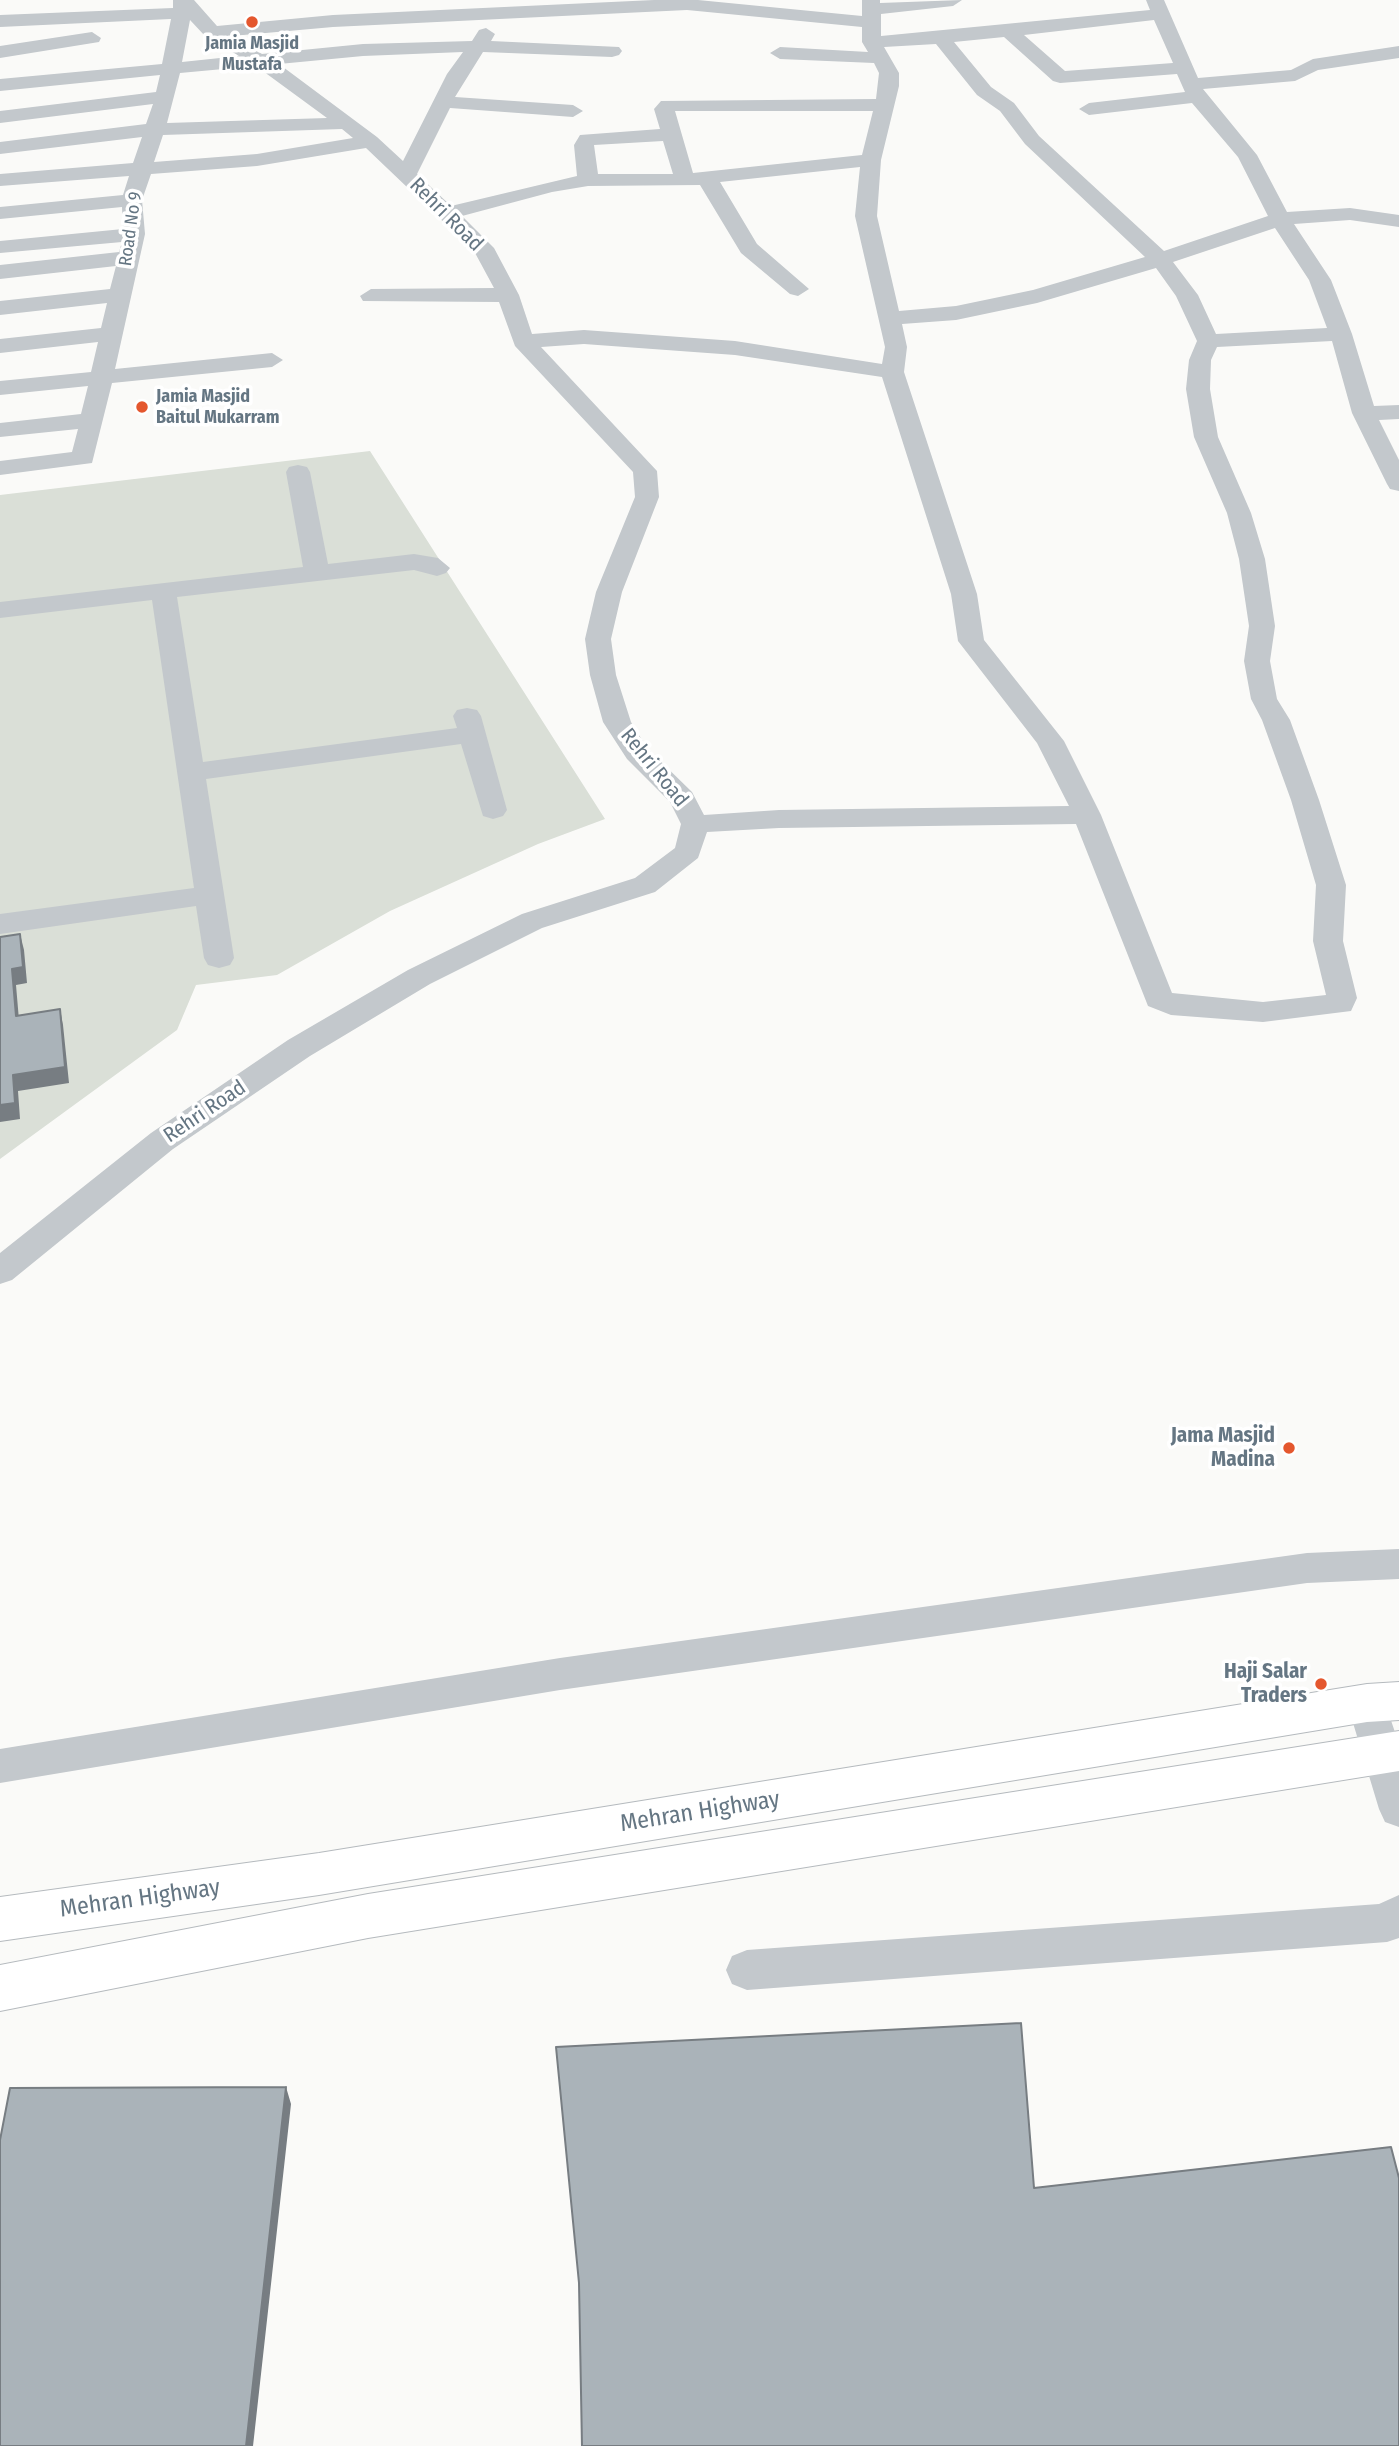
<!DOCTYPE html>
<style>
body{margin:0}
canvas{display:block;background:#fafaf8}
</style>
<canvas width="1399" height="2446"></canvas>
<script>
const g = document.querySelector('canvas').getContext('2d');
g.lineJoin = 'round';
function paint(path, color) {
  g.fillStyle = color;
  g.fill(path, 'evenodd');
}
function toPath(rows) {
  const path = new Path2D();
  for (const r of rows) {
    path.moveTo(r[0], r[1]);
    for (let i = 2; i < r.length; i += 2) path.lineTo(r[i], r[i + 1]);
  }
  return path;
}
function trace(path, color, width, dash) {
  g.strokeStyle = color;
  g.lineWidth = width;
  g.lineCap = dash ? 'butt' : 'round';
  g.setLineDash(dash || []);
  g.stroke(path);
}
function drawText(font, color, halo, rows, align = 'center') {
  g.font = font + ' "Fira Sans Condensed",sans-serif';
  g.lineWidth = 7;
  g.setLineDash([]);
  g.textBaseline = 'middle';
  g.strokeStyle = halo;
  g.fillStyle = color;
  for (const [text, x, y, turn = 0] of rows) {
    g.save();
    g.translate(x, y);
    g.rotate((+turn || 0) * Math.PI / 180);
    g.textAlign = isNaN(turn) ? turn : align;
    if (halo) g.strokeText(text, 0, 0);
    g.fillText(text, 0, 0);
    g.restore();
  }
}
paint(toPath([
 [370,451,605,819,538,844,390,911,277,975,196,985,177,1030,0,1159,0,495]
]), '#dadfd7');
const major = toPath([
 [1399,1682,1399,1720,1367,1722,319,1895,0,1941,0,1897,319,1853,1367,1684,1399,1682],
 [1399,1731,1399,1771,368,1938,0,2011,0,1965,368,1894,1399,1731]
]);
trace(major, '#b5babe', 2);
paint(toPath([
 [173,0,194,0,217,26,333,15,654,0,698,0,862,16,862,0,880,0,880,3,962,0,953,6,881,14,881,36,1150,10,1146,0,1164,0,1198,78,1291,70,1313,59,1399,46,1399,58,1318,70,1295,81,1203,89,1257,155,1287,212,1350,208,1399,215,1399,227,1350,220,1294,224,1331,280,1352,334,1374,406,1399,405,1399,419,1379,420,1399,460,1399,491,1390,489,1387,484,1352,413,1332,341,1217,347,1211,360,1210,389,1218,437,1251,513,1265,559,1275,626,1270,661,1277,699,1290,720,1319,800,1346,885,1343,941,1357,998,1351,1011,1263,1022,1171,1015,1148,1006,1076,824,779,828,707,832,698,858,655,892,542,928,430,984,310,1056,173,1149,12,1280,0,1284,0,1253,151,1133,288,1040,408,970,522,914,635,878,675,848,681,824,670,802,627,759,603,722,590,675,585,639,596,592,635,497,633,472,515,346,499,302,363,301,360,296,371,289,494,288,474,251,366,148,257,166,151,174,142,200,145,234,115,369,272,353,283,360,272,367,112,383,92,463,0,475,0,461,72,452,78,429,0,437,0,423,81,414,88,386,0,395,0,381,91,372,98,342,0,353,0,339,101,328,107,303,0,315,0,301,110,289,116,266,0,279,0,265,119,252,122,242,0,253,0,241,123,229,122,207,0,219,0,207,123,195,129,176,0,186,0,174,133,163,142,137,0,154,0,142,146,124,153,104,0,123,0,111,156,92,160,75,0,91,0,79,162,64,171,19,0,27,0,15,173,8,173,0],
 [687,10,862,27,862,42,868,52,780,47,770,53,780,59,874,63,879,73,876,99,661,101,654,109,660,129,580,135,574,145,577,176,451,206,417,174,450,108,573,117,583,111,573,105,455,97,483,52,612,57,619,55,622,51,619,47,491,41,495,34,486,28,479,30,472,41,363,44,262,54,232,36,333,27,687,10],
 [190,20,205,36,239,56,182,62,190,20],
 [1154,20,1173,63,1065,71,1024,35,1154,20],
 [1004,37,1053,81,1060,83,1177,74,1185,92,1089,103,1079,109,1089,115,1192,103,1238,157,1268,216,1164,251,1039,136,1014,103,991,87,954,42,1004,37],
 [936,44,977,95,1000,111,1025,144,1145,257,1033,290,956,306,899,311,877,216,881,160,899,86,899,73,884,47,936,44],
 [463,52,447,74,403,161,377,137,279,64,363,56,463,52],
 [256,66,327,118,167,123,180,73,256,66],
 [675,111,873,111,862,155,693,173,675,111],
 [342,129,353,138,257,154,154,162,163,135,342,129],
 [663,141,673,174,598,174,594,145,663,141],
 [860,167,855,216,885,347,882,364,735,341,584,330,532,334,519,295,494,248,462,216,552,192,588,186,700,185,741,253,790,294,798,296,809,289,757,244,720,182,860,167],
 [1275,228,1309,280,1327,328,1216,334,1198,295,1173,262,1275,228],
 [1156,268,1176,296,1197,341,1189,360,1186,389,1194,437,1227,513,1239,559,1249,626,1244,661,1251,699,1262,720,1291,800,1316,885,1313,941,1326,995,1263,1002,1172,993,1101,815,1064,741,984,640,977,594,904,372,907,347,902,324,956,320,1037,303,1156,268],
 [584,344,735,355,882,377,951,594,958,641,1037,743,1069,806,779,810,704,815,692,792,647,748,631,722,616,675,611,639,622,592,659,497,657,471,541,347,584,344],
 [92,32,101,38,99,42,0,58,0,46,92,32],
 [298,465,307,467,310,472,328,564,414,554,438,558,450,568,446,573,437,576,414,570,177,597,203,762,457,728,453,716,457,710,467,708,477,710,481,716,507,810,503,816,493,819,483,816,461,744,206,779,234,958,230,965,219,968,208,965,204,958,196,906,0,934,0,914,194,888,152,600,0,618,0,602,303,567,286,472,289,467,298,465],
 [1399,1549,1399,1579,1307,1583,560,1690,0,1783,0,1749,560,1658,1307,1553,1399,1549],
 [1367,1686,1381,1691,1399,1744,1399,1827,1385,1822,1379,1809,1347,1703,1353,1691,1367,1686],
 [1399,1895,1399,1938,1387,1942,747,1990,732,1984,726,1970,732,1956,747,1950,1379,1904,1399,1895]
]), '#c3c8cc');
paint(major, '#fff');
paint(toPath([
 [20,934,24,950,27,983,16,985,20,1032,16,1016,12,969],
 [60,1009,63,1025,69,1083,18,1091,20,1119,0,1122,0,1105,13,1075],
 [286,2087,291,2104,253,2446,246,2446]
]), '#777d82');
const building = toPath([
 [20,934,23,967,12,969,16,1016,60,1009,65,1067,13,1075,15,1103,0,1105,0,937,20,934],
 [1021,2023,1034,2188,1391,2147,1399,2178,1399,2446,582,2446,579,2283,556,2047,1021,2023],
 [286,2087,246,2446,0,2446,0,2140,10,2088,286,2087]
]);
paint(building, '#aab3b9');
trace(building, '#777d82', 2);
for (const [x, y, r, color] of [
 [252,22,7,"#e4572e"],
 [142,407,7,"#e4572e"],
 [1289,1448,7,"#e4572e"],
 [1321,1684,7,"#e4572e"]
]) {
  const dot = new Path2D();
  dot.arc(x, y, r, 0, 2 * Math.PI);
  g.fillStyle = color;
  g.fill(dot);
  trace(dot, '#fff', 2.5);
}
drawText('bold 18px', '#657683', '#fff', [
 ["Jamia Masjid",252,44],
 ["Mustafa",252,65],
 ["Jamia Masjid",156,397,"left"],
 ["Baitul Mukarram",156,418,"left"]
]);
drawText('18px', '#657683', '#fff', [
 ["Road No 9",131,229,-82]
]);
drawText('21px', '#657683', '#fff', [
 ["Rehri Road",446,215,45],
 ["Rehri Road",654,768,51],
 ["Rehri Road",205,1112,-34]
]);
drawText('bold 21px', '#657683', '#fff', [
 ["Jama Masjid",1275,1436],
 ["Madina",1275,1460],
 ["Haji Salar",1307,1672],
 ["Traders",1307,1696]
], 'right');
drawText('24px', '#657683', '#fff', [
 ["Mehran Highway",700,1812,-9],
 ["Mehran Highway",140,1899,-8]
]);
</script>
